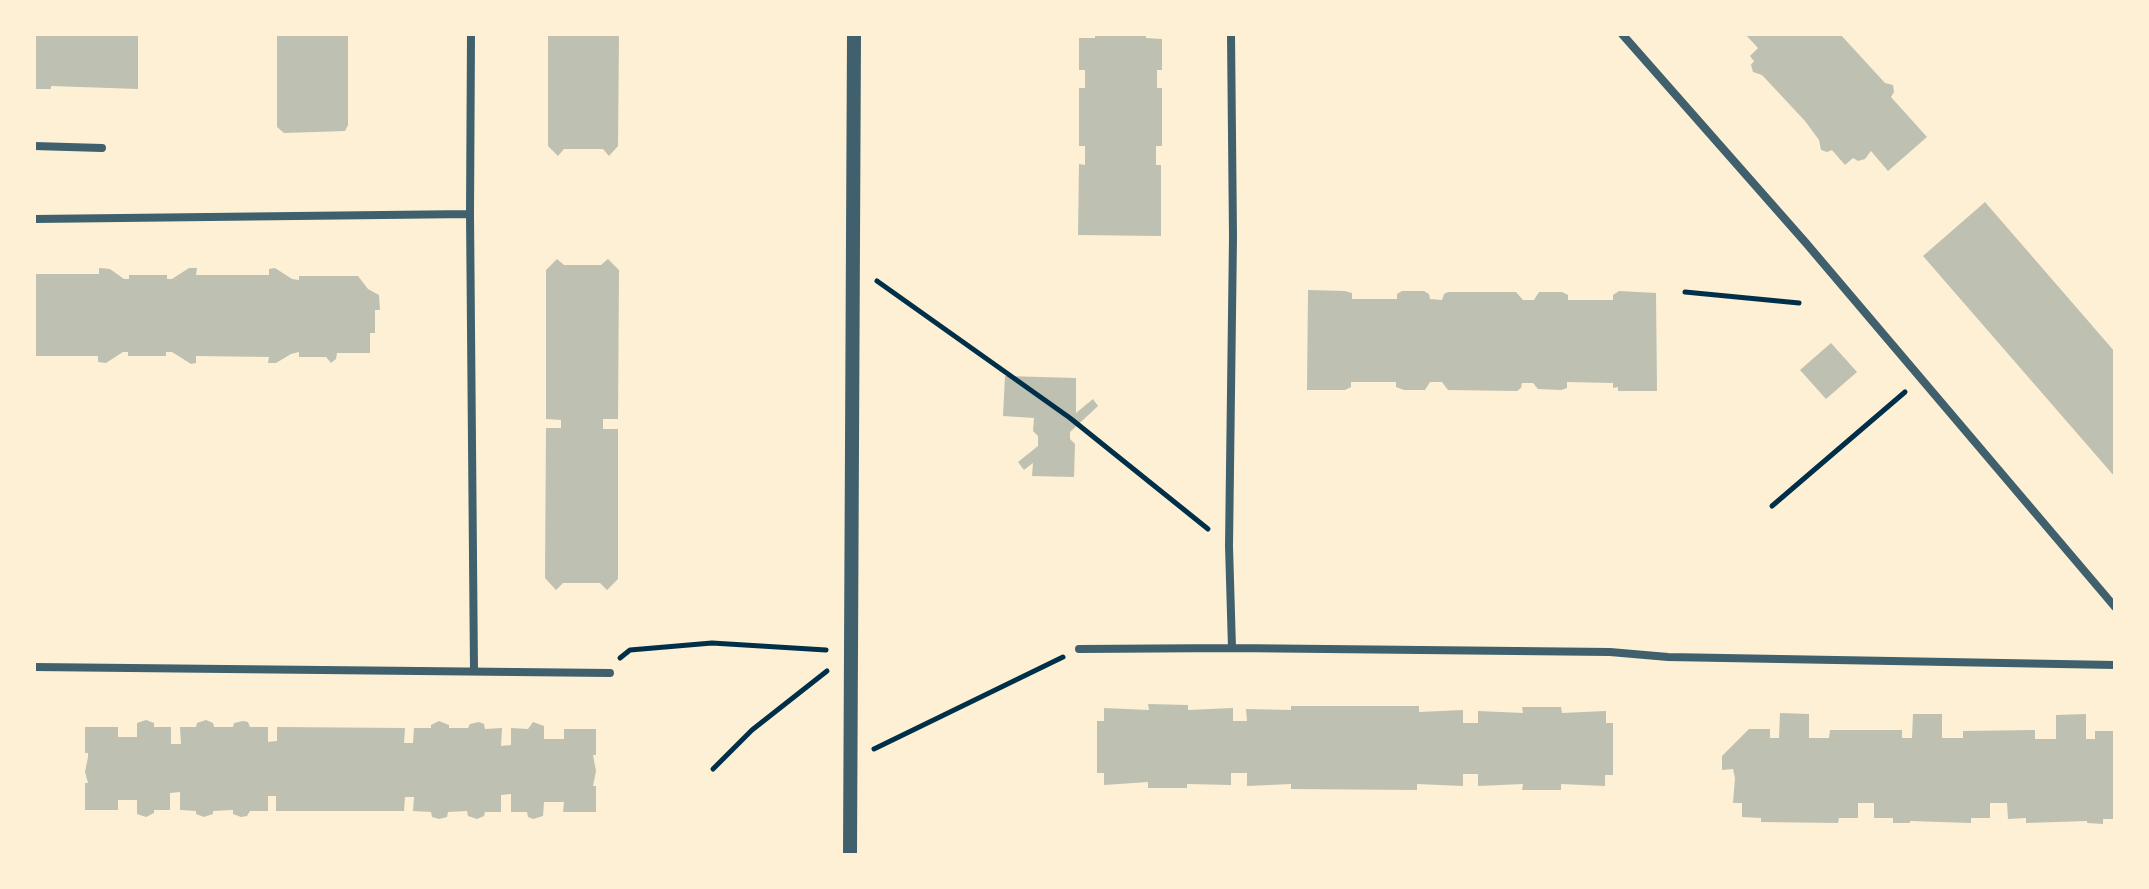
<!DOCTYPE html>
<style>
body{margin:0}
#map{position:relative;width:2149px;height:889px;overflow:hidden;background:#fdf0d5;font-family:Lora,serif}
canvas{display:block}
.frame{position:absolute;inset:0;border:36px solid #fdf0d5;pointer-events:none}
</style>
<div id="map">
<canvas width="2149" height="889"></canvas>
<div class="frame"></div>
</div>
<script>
const g = document.querySelector('canvas').getContext('2d');
g.lineJoin = 'round';
function paint(path, color) {
  g.fillStyle = color;
  g.fill(path, 'evenodd');
}
function toPath(rows) {
  const path = new Path2D();
  for (const r of rows) {
    path.moveTo(r[0], r[1]);
    for (let i = 2; i < r.length; i += 2) path.lineTo(r[i], r[i + 1]);
  }
  return path;
}
function trace(path, color, width, dash) {
  g.strokeStyle = color;
  g.lineWidth = width;
  g.lineCap = dash ? 'butt' : 'round';
  g.setLineDash(dash || []);
  g.stroke(path);
}
paint(toPath([
 [34,34,138,34,138,89,51,86,51,89,34,89],
 [277,34,348,34,348,125,345,131,284,133,277,127],
 [548,34,619,34,618,146,609,156,603,149,564,149,558,156,548,146],
 [1095,34,1146,34,1146,38,1162,39,1162,70,1157,70,1157,88,1162,88,1162,146,1156,146,1156,165,1161,165,1161,236,1078,235,1079,164,1085,165,1085,146,1079,146,1079,88,1085,88,1085,70,1079,70,1079,38,1095,38],
 [1745,34,1840,34,1885,83,1893,85,1894,92,1891,97,1927,137,1888,171,1871,151,1865,159,1858,161,1853,158,1845,165,1832,150,1827,152,1821,150,1819,140,1805,121,1762,75,1753,72,1751,65,1754,61,1750,56,1758,48],
 [1985,202,2115,352,2115,477,1923,256],
 [557,259,564,265,601,265,608,259,619,270,618,419,603,419,603,429,618,429,618,579,607,590,600,583,563,583,556,590,545,578,546,428,561,428,561,420,546,419,546,270],
 [99,268,110,269,124,279,129,279,129,275,167,275,167,279,172,279,189,268,197,268,196,275,269,275,269,269,275,268,292,279,299,280,299,276,358,276,368,289,379,295,380,310,375,310,375,333,370,333,370,353,337,353,336,359,331,363,326,357,299,357,299,352,291,354,276,363,268,363,269,357,196,356,196,363,191,364,172,352,166,352,166,356,128,356,128,352,123,352,106,363,98,362,98,356,34,356,34,274,99,274],
 [1308,290,1345,291,1352,293,1352,299,1397,299,1397,294,1402,291,1424,291,1429,294,1430,299,1442,300,1444,294,1448,292,1516,292,1523,300,1534,300,1539,292,1562,292,1568,295,1568,300,1613,300,1613,295,1619,291,1656,293,1657,391,1618,391,1618,387,1613,388,1613,383,1567,382,1567,388,1561,390,1538,389,1533,383,1522,383,1521,388,1517,391,1448,390,1442,382,1430,382,1425,390,1404,390,1396,387,1396,382,1351,382,1351,387,1345,390,1307,390],
 [1831,343,1857,372,1826,399,1800,370],
 [1005,376,1076,378,1076,413,1093,399,1098,406,1070,432,1070,439,1075,444,1074,477,1032,476,1033,463,1024,470,1018,462,1038,446,1038,436,1033,431,1034,418,1003,416],
 [1148,704,1188,705,1188,710,1233,708,1233,721,1247,721,1246,709,1291,710,1291,706,1419,706,1419,712,1463,710,1463,723,1478,723,1478,711,1523,713,1522,707,1561,707,1562,713,1606,711,1606,723,1613,723,1613,775,1605,775,1605,786,1561,784,1561,790,1522,790,1523,784,1478,786,1478,774,1463,774,1463,786,1417,784,1417,790,1291,789,1291,784,1247,786,1247,773,1231,773,1231,785,1187,784,1187,788,1148,788,1148,782,1104,785,1104,773,1097,773,1097,721,1104,721,1104,708,1149,710],
 [1780,713,1809,714,1809,738,1829,738,1830,730,1902,730,1902,738,1912,738,1913,714,1942,714,1942,738,1963,738,1963,731,2035,730,2035,739,2056,739,2056,715,2086,714,2086,739,2095,739,2095,731,2115,731,2115,819,2103,819,2103,824,2087,823,2087,821,2026,823,2026,818,2008,819,2007,803,1990,803,1990,818,1971,818,1971,823,1910,821,1910,823,1893,823,1893,818,1874,818,1874,803,1858,803,1858,818,1839,818,1838,823,1761,822,1761,818,1742,817,1742,803,1733,803,1735,778,1733,769,1722,770,1722,756,1749,729,1770,729,1770,738,1779,738],
 [146,720,154,723,154,727,171,727,171,744,181,744,180,727,196,727,197,723,206,720,213,723,214,727,233,727,234,723,243,721,248,722,250,727,268,727,268,742,277,741,277,727,405,728,404,743,413,743,414,728,431,728,431,725,439,721,449,725,449,728,468,728,470,724,479,722,484,724,485,729,502,728,501,746,511,745,511,728,528,729,533,722,544,726,544,739,564,739,564,729,596,729,596,755,593,755,596,771,593,786,596,786,596,812,563,812,564,802,544,802,543,816,533,819,528,817,527,812,511,812,511,794,501,795,501,812,485,812,484,816,477,819,468,816,467,811,448,812,447,817,439,819,432,817,431,812,413,811,414,797,405,797,404,811,276,811,276,796,268,796,268,811,250,811,247,816,241,817,233,814,233,810,213,811,213,814,204,817,196,814,196,811,180,810,180,792,170,793,170,810,154,810,154,813,146,817,137,814,137,800,118,800,118,810,85,810,85,783,88,783,85,772,88,757,88,753,85,753,85,727,118,727,118,737,137,737,137,723]
]), '#bec0b2');
trace(toPath([
 [877,281,1070,418,1208,529],
 [1685,292,1799,303],
 [1772,506,1905,392],
 [620,658,630,650,712,643,826,650],
 [874,749,1063,657],
 [713,769,752,730,827,671]
]), '#003049', 5);
trace(toPath([
 [1231,34,1233,237,1229,546,1232,648,1610,652,1668,657,2115,665],
 [1622,34,1806,243,2115,607],
 [34,146,102,148],
 [470,214,474,671],
 [34,219,470,214,471,34],
 [1079,649,1232,648],
 [34,667,610,673]
]), '#3f606c', 8);
trace(toPath([
 [850,855,854,34]
]), '#3f606c', 14);
</script>
